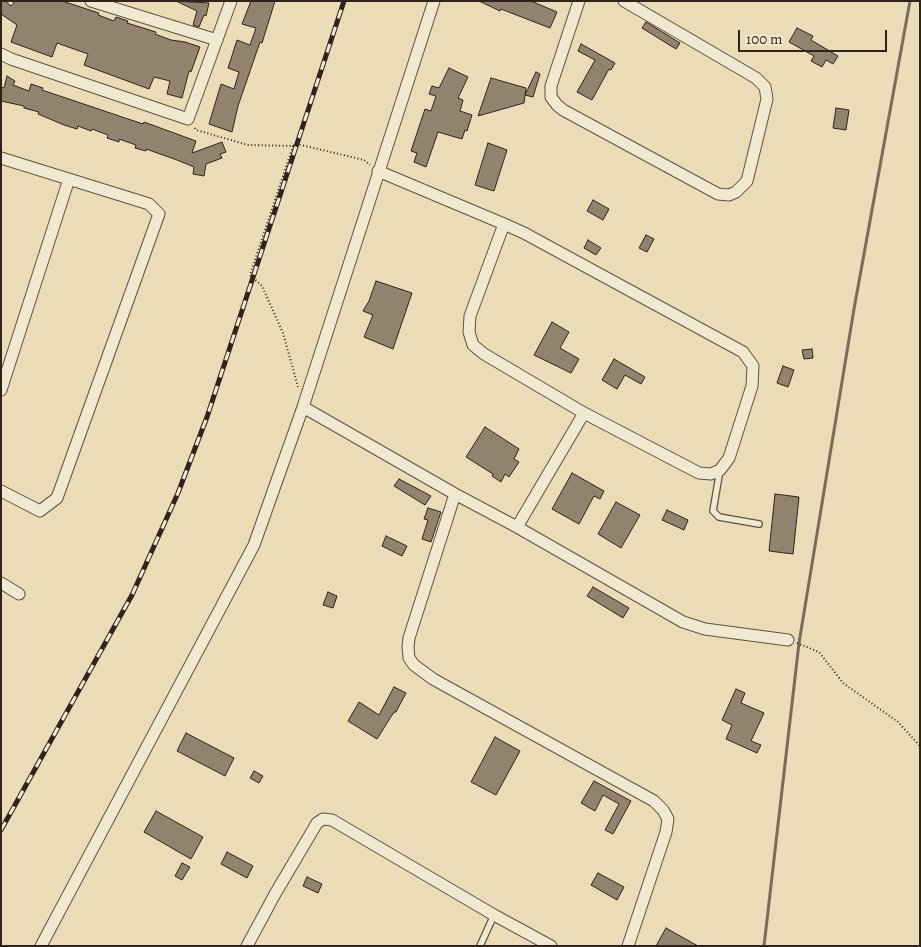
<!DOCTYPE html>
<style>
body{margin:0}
#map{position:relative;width:921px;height:947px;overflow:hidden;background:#e9dcb7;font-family:Alegreya,serif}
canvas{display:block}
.frame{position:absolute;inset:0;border:2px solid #31231c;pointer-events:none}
.scale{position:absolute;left:738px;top:30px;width:149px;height:22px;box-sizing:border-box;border:2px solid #31231c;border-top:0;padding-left:6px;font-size:15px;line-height:18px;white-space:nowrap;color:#31231c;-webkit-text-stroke:4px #f1e8d0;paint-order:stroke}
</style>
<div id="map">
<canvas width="921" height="947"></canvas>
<div class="frame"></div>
<div class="scale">100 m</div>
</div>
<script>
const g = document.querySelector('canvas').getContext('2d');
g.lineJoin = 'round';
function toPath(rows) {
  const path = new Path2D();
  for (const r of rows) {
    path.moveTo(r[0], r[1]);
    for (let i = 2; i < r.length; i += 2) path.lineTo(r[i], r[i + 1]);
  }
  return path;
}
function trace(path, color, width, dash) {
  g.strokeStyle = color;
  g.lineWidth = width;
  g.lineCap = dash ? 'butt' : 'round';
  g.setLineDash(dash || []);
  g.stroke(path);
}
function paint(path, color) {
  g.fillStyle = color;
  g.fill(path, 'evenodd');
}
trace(toPath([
 [764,946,799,643,854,309,910,1]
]), '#7a6c59', 3);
const building = toPath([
 [1,1,5,1,11,6,15,1,62,1,99,13,98,15,114,21,116,17,128,21,127,23,156,32,155,34,171,40,185,42,200,47,191,72,189,71,182,98,167,94,170,81,154,77,149,89,84,65,88,54,57,43,52,57,11,42,17,25,1,14,1,1],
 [176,1,209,3,206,16,204,15,199,27,193,25,197,11,176,1],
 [251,1,275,1,262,43,260,42,238,106,232,132,209,124,221,84,234,89,239,72,228,68,237,40,250,45,256,28,242,24,251,1],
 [479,1,531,1,557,12,550,28,501,9,500,11,479,1],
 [646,22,680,43,676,49,642,28,646,22],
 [797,28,813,36,811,40,838,56,833,64,826,60,822,67,811,61,814,56,789,42,797,28],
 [581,44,615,63,611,70,609,69,592,100,577,92,595,60,578,51,581,44],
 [449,68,468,77,458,98,463,100,460,111,472,115,467,131,465,130,462,139,438,132,426,167,414,162,417,153,411,151,425,109,431,111,436,96,429,94,432,86,439,88,449,68],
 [536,72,540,74,533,97,525,95,536,72],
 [7,76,15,81,13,85,29,91,31,84,43,88,42,90,143,124,144,122,196,141,192,153,222,142,226,152,220,154,222,158,206,164,204,176,193,174,194,167,177,160,146,149,146,151,135,148,136,145,119,139,119,142,107,138,108,135,92,129,91,131,78,126,77,129,64,125,38,114,39,112,24,108,24,106,1,101,1,87,4,88,7,76],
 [491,78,526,88,524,103,478,116,491,78],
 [836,108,849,110,846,130,833,128,836,108],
 [488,143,507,150,494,191,475,185,488,143],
 [593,200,609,209,603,220,587,211,593,200],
 [646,235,654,239,647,252,639,248,646,235],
 [588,240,601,248,596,255,584,248,588,240],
 [376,281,412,293,393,349,364,337,373,315,363,311,369,301,376,281],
 [552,322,569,332,560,348,579,359,571,373,534,355,552,322],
 [812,349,813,358,804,359,802,350,812,349],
 [614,359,645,377,641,384,625,375,617,389,602,380,614,359],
 [783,366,794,370,788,387,777,383,783,366],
 [485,427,519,449,514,459,519,462,509,477,505,474,501,482,492,476,493,474,466,457,485,427],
 [572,473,604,491,600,499,594,496,579,524,552,509,572,473],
 [399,479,431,496,425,505,394,486,399,479],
 [775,494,799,497,793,554,769,551,775,494],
 [616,502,640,515,621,548,598,534,616,502],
 [428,508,441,512,431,542,422,539,428,520,424,519,428,508],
 [667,510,688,520,684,530,662,520,667,510],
 [386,536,407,546,402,556,382,546,386,536],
 [593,587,629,608,623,618,587,596,593,587],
 [328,592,337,596,333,608,323,605,328,592],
 [394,687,406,693,396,712,394,712,377,739,348,721,359,702,379,715,394,687],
 [736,689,745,693,741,703,764,713,751,741,761,745,757,753,726,739,732,725,722,720,736,689],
 [186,733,234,758,225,776,177,751,186,733],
 [495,737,520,751,496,795,471,782,495,737],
 [254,771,263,776,259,783,250,778,254,771],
 [594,781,631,801,613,834,605,830,619,804,603,795,595,811,581,803,594,781],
 [156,811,203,837,191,859,144,832,156,811],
 [227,852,253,866,247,878,221,864,227,852],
 [182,863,190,867,182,880,175,876,182,863],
 [598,873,624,887,617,900,591,885,598,873],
 [307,877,322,884,318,893,303,886,307,877],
 [666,928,698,946,656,946,666,928]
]);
paint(building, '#91836d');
trace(building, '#31231c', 1);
const lane = toPath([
 [720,470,713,511,719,517,759,524],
 [480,946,494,915]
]);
const street = toPath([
 [91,1,217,40],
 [579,1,551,86,551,97,557,105,563,110,718,194,729,195,736,192,747,181,767,99,765,87,756,78,624,1],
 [1,54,11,59,188,119,231,1],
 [1,158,149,204,159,214,57,498,40,511,1,491],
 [378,171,504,224,524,233,743,352,753,366,752,386,729,458,720,470,711,474,699,473,584,413,484,354,473,345,469,332,470,316,504,224],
 [1,390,69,179],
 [303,407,455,494,517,527,683,622,705,629,788,640],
 [455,494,409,638,408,647,409,658,414,665,433,679,654,801,663,810,668,819,666,832,628,946],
 [517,527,584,413],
 [1,583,19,594],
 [41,946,254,545,303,407,434,1],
 [247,946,275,894,317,823,323,819,332,820,494,915,551,946]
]);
trace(lane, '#5f5143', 8);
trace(street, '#5f5143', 13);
trace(toPath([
 [195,128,196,130,248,145,293,146,297,144,364,160,370,165],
 [293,146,250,275,262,286,283,333,298,387],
 [797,643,819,652,843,683,898,722,920,746]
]), '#31231c', 2, [1, 2.5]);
trace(lane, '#f1e8d0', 5.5);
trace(street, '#f1e8d0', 11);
const rail = toPath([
 [1,830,132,595,178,493,207,417,344,1]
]);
trace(rail, '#31231c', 5);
trace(rail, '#f1e8d0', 3, [9]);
</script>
